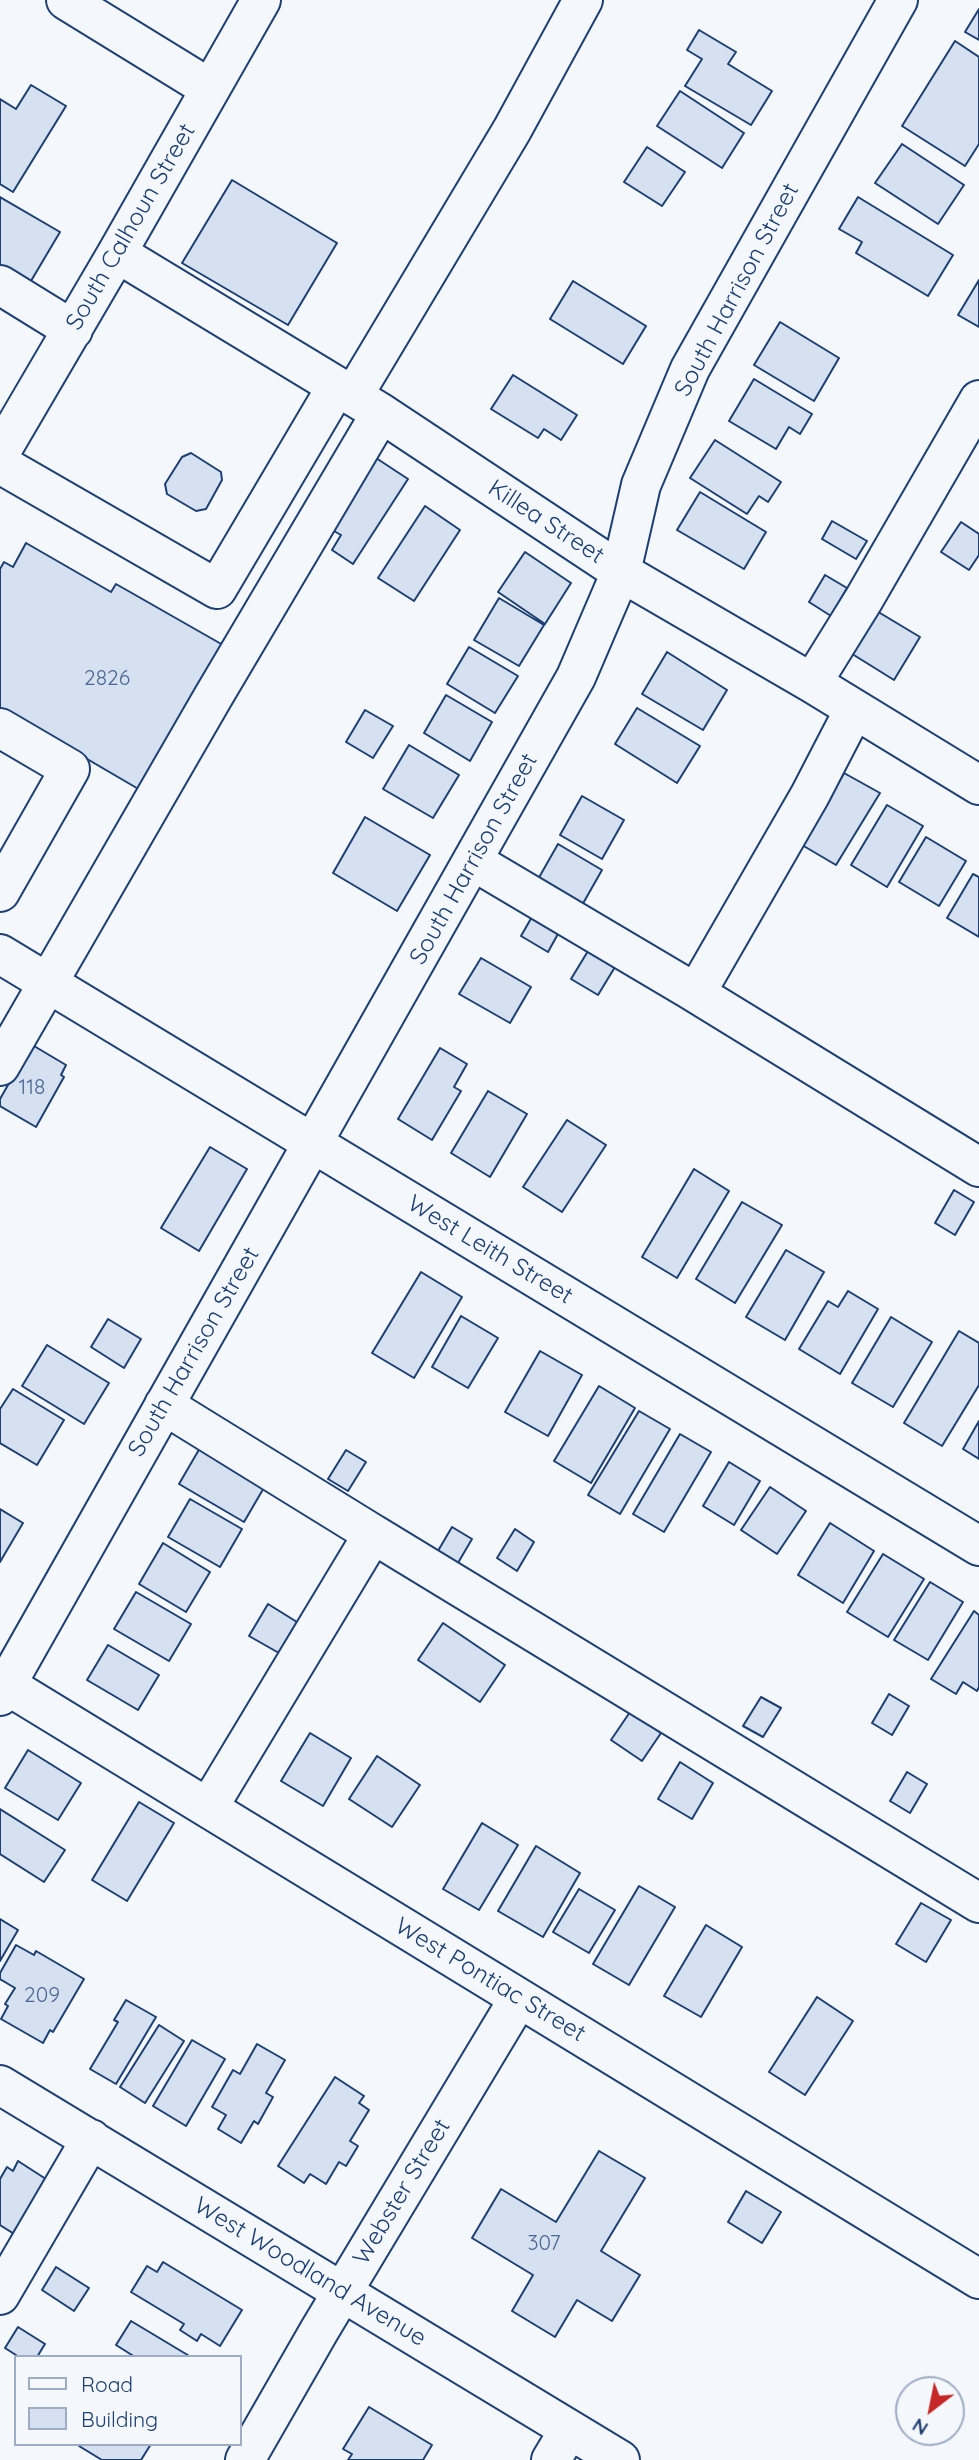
<!DOCTYPE html>
<style>
body{margin:0}
#map{position:relative;width:979px;height:2460px;overflow:hidden;background:#f4f7fb;font-family:Quicksand,sans-serif}
canvas{display:block}
.legend{position:absolute;left:14px;top:2355px;width:228px;height:91px;box-sizing:border-box;background:#f4f7fb;border:2px solid #9eadc5;margin:0;padding:9px 12px;list-style:none;font-size:21px;color:#1d3f73}
.legend li{display:flex;align-items:center;gap:14px;height:35px}
.legend b{width:35px;border:2px solid #9eadc5}
.north{position:absolute;left:895px;top:2376px;width:70px;height:70px;box-sizing:border-box;background:#f4f7fb;border:2px solid #9eadc5;border-radius:50%;rotate:212deg;font-size:19px;font-weight:700;line-height:28px;text-align:center;color:#1d3f73}
.north::after{content:'';display:block;margin:auto;width:24px;height:32px;background:#c62828;clip-path:polygon(50% 0,100% 100%,50% 72%,0 100%)}
</style>
<div id="map">
<canvas width="979" height="2460"></canvas>
<ul class="legend">
<li><b style="height:9px;background:#f4f7fb"></b>Road</li>
<li><b style="height:19px;background:#d5e0f0"></b>Building</li>
</ul>
<div class="north">N</div>
</div>
<script>
const g = document.querySelector('canvas').getContext('2d');
g.lineJoin = 'round';
function paint(path, color) {
  g.fillStyle = color;
  g.fill(path, 'evenodd');
}
function toPath(rows) {
  const path = new Path2D();
  for (const r of rows) {
    path.moveTo(r[0], r[1]);
    for (let i = 2; i < r.length; i += 2) path.lineTo(r[i], r[i + 1]);
  }
  return path;
}
function trace(path, color, width, dash) {
  g.strokeStyle = color;
  g.lineWidth = width;
  g.lineCap = dash ? 'butt' : 'round';
  g.setLineDash(dash || []);
  g.stroke(path);
}
function drawText(font, color, halo, rows, align = 'center') {
  g.font = font + ' Quicksand,sans-serif';
  g.lineWidth = 5;
  g.setLineDash([]);
  g.textBaseline = 'middle';
  g.strokeStyle = halo;
  g.fillStyle = color;
  for (const [text, x, y, turn = 0] of rows) {
    g.save();
    g.translate(x, y);
    g.rotate((+turn || 0) * Math.PI / 180);
    g.textAlign = isNaN(turn) ? turn : align;
    if (halo) g.strokeText(text, 0, 0);
    g.fillText(text, 0, 0);
    g.restore();
  }
}
const building = toPath([
 [979,9,979,40,965,32,979,9],
 [699,30,736,52,728,64,772,91,751,125,685,86,702,59,687,50,699,30],
 [955,41,979,57,979,144,965,166,902,126,955,41],
 [31,85,66,106,13,192,0,184,0,99,16,109,31,85],
 [680,91,744,133,722,168,657,126,680,91],
 [902,144,964,185,938,224,875,183,902,144],
 [647,147,685,172,662,206,624,182,647,147],
 [232,180,337,243,288,325,182,263,232,180],
 [0,197,60,232,28,286,0,269,0,197],
 [858,197,953,255,928,296,856,253,862,242,839,229,858,197],
 [979,280,979,327,958,315,979,280],
 [573,281,646,326,623,364,550,319,573,281],
 [780,322,839,358,814,401,754,365,780,322],
 [513,375,577,415,561,440,544,429,538,438,491,409,513,375],
 [754,379,812,414,800,434,789,427,776,449,729,421,754,379],
 [715,440,781,482,768,502,759,496,747,514,690,478,715,440],
 [191,453,221,472,222,480,206,509,196,511,167,494,165,484,182,457,191,453],
 [373,456,408,479,353,564,332,550,341,535,327,527,373,456],
 [700,492,766,532,744,569,677,530,700,492],
 [425,506,460,530,414,601,378,578,425,506],
 [832,521,867,541,856,559,822,539,832,521],
 [961,522,979,534,979,555,969,570,941,552,961,522],
 [26,543,111,592,116,584,230,649,147,794,0,708,0,569,4,562,13,567,26,543],
 [525,552,571,583,545,624,498,592,525,552],
 [825,575,847,588,831,616,809,602,825,575],
 [499,598,544,625,519,666,474,640,499,598],
 [875,610,920,637,894,680,849,652,875,610],
 [469,647,518,676,495,713,447,684,469,647],
 [667,652,727,690,703,730,642,694,667,652],
 [446,695,492,722,470,761,424,733,446,695],
 [637,708,700,746,677,783,615,744,637,708],
 [365,710,393,726,373,758,346,742,365,710],
 [409,745,459,775,433,818,383,789,409,745],
 [844,773,880,793,836,865,802,845,844,773],
 [582,796,624,820,602,859,560,835,582,796],
 [887,805,923,826,887,887,851,865,887,805],
 [365,817,430,855,397,911,333,873,365,817],
 [926,837,966,861,939,906,899,882,926,837],
 [558,844,602,870,581,907,537,881,558,844],
 [973,874,979,877,979,937,947,918,973,874],
 [537,908,564,923,548,952,521,936,537,908],
 [588,951,615,967,598,995,571,979,588,951],
 [481,958,531,987,510,1023,459,994,481,958],
 [34,1046,66,1065,61,1075,64,1077,36,1127,0,1106,0,1099,25,1055,28,1057,34,1046],
 [440,1048,467,1064,454,1087,461,1091,432,1140,398,1119,440,1048],
 [488,1091,527,1114,490,1177,451,1153,488,1091],
 [567,1120,606,1145,562,1212,523,1187,567,1120],
 [210,1147,247,1169,199,1251,161,1228,210,1147],
 [694,1169,729,1191,677,1278,642,1257,694,1169],
 [954,1190,974,1202,955,1235,935,1223,954,1190],
 [742,1202,782,1225,735,1303,696,1279,742,1202],
 [786,1250,824,1272,785,1340,746,1317,786,1250],
 [421,1272,462,1297,414,1378,372,1353,421,1272],
 [848,1291,878,1309,840,1374,799,1349,828,1301,838,1307,848,1291],
 [461,1316,498,1338,468,1388,432,1367,461,1316],
 [891,1317,932,1342,893,1407,852,1383,891,1317],
 [108,1319,141,1339,124,1368,91,1347,108,1319],
 [959,1331,979,1343,979,1385,942,1446,904,1423,959,1331],
 [47,1345,109,1383,84,1424,22,1386,47,1345],
 [540,1351,582,1375,548,1436,505,1412,540,1351],
 [599,1386,635,1408,591,1483,554,1461,599,1386],
 [13,1389,64,1420,37,1465,0,1443,0,1409,13,1389],
 [639,1411,670,1429,620,1514,588,1495,639,1411],
 [979,1421,979,1459,963,1449,979,1421],
 [680,1434,711,1452,664,1532,633,1514,680,1434],
 [204,1441,269,1479,244,1522,179,1484,204,1441],
 [346,1450,366,1462,348,1491,328,1479,346,1450],
 [729,1462,760,1481,734,1525,703,1506,729,1462],
 [770,1487,806,1511,777,1554,741,1530,770,1487],
 [190,1499,242,1529,220,1567,168,1537,190,1499],
 [0,1509,23,1523,0,1562,0,1509],
 [830,1523,874,1551,843,1603,798,1575,830,1523],
 [452,1527,472,1539,455,1568,435,1556,452,1527],
 [515,1529,534,1542,517,1571,497,1558,515,1529],
 [163,1543,210,1572,186,1612,139,1584,163,1543],
 [883,1554,924,1579,888,1637,847,1612,883,1554],
 [930,1582,963,1602,928,1660,894,1640,930,1582],
 [136,1592,191,1624,169,1661,114,1629,136,1592],
 [268,1604,297,1622,279,1653,249,1636,268,1604],
 [974,1611,979,1615,979,1687,977,1691,963,1682,956,1694,931,1679,974,1611],
 [443,1623,505,1665,480,1702,418,1660,443,1623],
 [108,1645,159,1675,138,1710,87,1680,108,1645],
 [889,1694,909,1706,892,1735,872,1723,889,1694],
 [761,1697,781,1708,763,1737,743,1726,761,1697],
 [630,1712,661,1733,642,1761,611,1740,630,1712],
 [310,1733,351,1758,323,1806,281,1781,310,1733],
 [28,1750,81,1783,58,1820,5,1788,28,1750],
 [377,1756,420,1785,392,1827,349,1799,377,1756],
 [680,1762,713,1783,692,1819,658,1799,680,1762],
 [907,1772,927,1784,910,1813,890,1801,907,1772],
 [139,1802,174,1823,127,1901,92,1880,139,1802],
 [0,1809,65,1850,44,1882,0,1854,0,1809],
 [482,1823,518,1845,479,1910,443,1889,482,1823],
 [536,1846,580,1873,543,1937,498,1911,536,1846],
 [639,1886,675,1907,629,1985,593,1964,639,1886],
 [579,1889,615,1910,589,1953,553,1932,579,1889],
 [921,1903,951,1920,926,1962,896,1944,921,1903],
 [0,1919,18,1930,0,1961,0,1919],
 [706,1925,742,1947,701,2017,664,1996,706,1925],
 [16,1945,34,1955,36,1951,84,1979,53,2032,50,2030,43,2043,1,2019,8,2006,5,2004,15,1988,0,1979,0,1973,16,1945],
 [817,1997,853,2021,805,2095,769,2072,817,1997],
 [126,2000,156,2017,116,2084,90,2069,118,2022,114,2020,126,2000],
 [159,2025,184,2041,145,2103,120,2087,159,2025],
 [192,2040,225,2059,186,2126,153,2106,192,2040],
 [257,2044,285,2060,266,2093,273,2097,258,2124,254,2121,241,2143,218,2129,226,2115,212,2107,233,2070,240,2074,257,2044],
 [335,2077,364,2096,359,2103,369,2110,350,2141,358,2146,346,2166,339,2162,326,2184,310,2174,304,2183,278,2166,335,2077],
 [599,2151,645,2178,601,2251,640,2275,612,2321,577,2300,555,2337,512,2311,533,2275,472,2238,501,2189,556,2222,599,2151],
 [18,2161,49,2181,19,2237,0,2225,0,2179,7,2167,13,2171,18,2161],
 [746,2191,781,2212,762,2243,728,2222,746,2191],
 [163,2262,242,2310,220,2346,201,2334,197,2341,180,2330,184,2324,131,2292,147,2266,157,2272,163,2262],
 [56,2267,89,2288,74,2311,42,2290,56,2267],
 [131,2321,191,2357,135,2357,116,2345,131,2321],
 [18,2327,45,2344,37,2357,19,2357,5,2348,18,2327],
 [369,2407,432,2445,423,2460,348,2460,352,2454,343,2449,369,2407],
 [80,2444,151,2444,141,2460,102,2460,79,2446,80,2444]
]);
paint(building, '#d5e0f0');
trace(building, '#1d3f73', 2);
const minor = toPath([
 [66,0,209,88],
 [117,253,381,413,621,572,812,683,979,785],
 [0,285,73,330],
 [353,396,512,130,583,0],
 [0,453,117,253,261,0],
 [0,464,217,589,337,386],
 [812,683,864,599,979,400],
 [0,728,70,769,0,892],
 [473,861,689,989,979,1167],
 [0,954,979,1546],
 [696,993,810,795,854,710],
 [0,1066,213,697,381,413],
 [164,1405,373,1534],
 [0,1681,979,2279],
 [0,1696,576,677,621,572,641,485,690,369,898,0],
 [208,1808,373,1534,979,1903],
 [0,2085,620,2460],
 [0,2295,91,2139],
 [245,2460,319,2331,519,1998],
 [551,2460,569,2430]
]);
trace(minor, '#1d3f73', 42);
trace(minor, '#f4f7fb', 38);
drawText('21px', '#4b6792', null, [
 ["2826",107,679],
 ["118",32,1088],
 ["209",42,1996],
 ["307",544,2244]
]);
drawText('24px', '#1d3f73', '#f4f7fb', [
 ["South Calhoun Street",131,227,-60],
 ["South Harrison Street",737,290,-62],
 ["Killea Street",546,522,33],
 ["South Harrison Street",474,859,-61],
 ["West Leith Street",490,1250,31],
 ["South Harrison Street",194,1352,-60],
 ["West Pontiac Street",490,1980,31],
 ["Webster Street",402,2192,-59],
 ["West Woodland Avenue",310,2272,31]
]);
</script>
